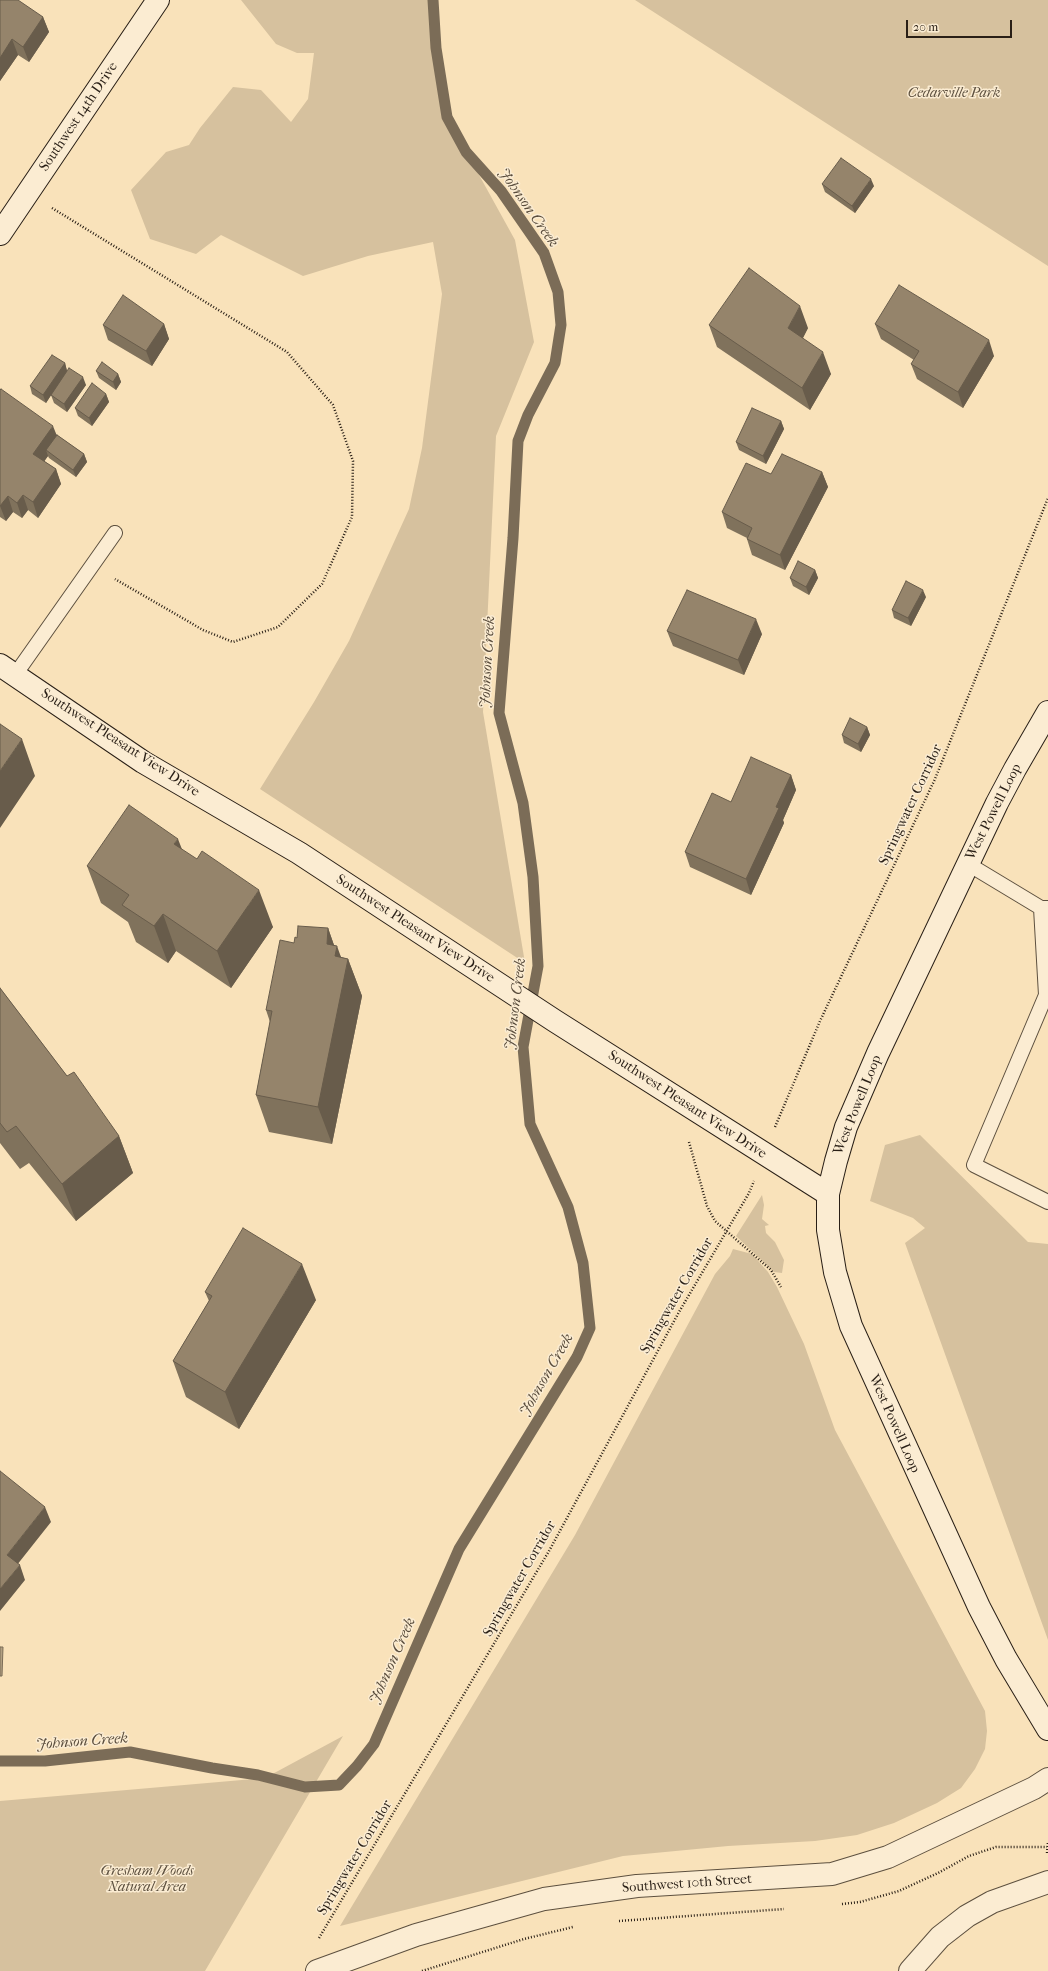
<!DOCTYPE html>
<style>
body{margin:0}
#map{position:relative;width:1048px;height:1971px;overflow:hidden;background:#f9e2ba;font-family:"IM FELL French Canon",serif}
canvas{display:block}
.scale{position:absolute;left:906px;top:20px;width:106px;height:18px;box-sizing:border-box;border:2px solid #291f16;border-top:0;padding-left:5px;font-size:12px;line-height:14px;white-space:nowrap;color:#291f16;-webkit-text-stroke:3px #fbecd2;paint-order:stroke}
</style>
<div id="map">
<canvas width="1048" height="1971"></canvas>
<div class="scale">20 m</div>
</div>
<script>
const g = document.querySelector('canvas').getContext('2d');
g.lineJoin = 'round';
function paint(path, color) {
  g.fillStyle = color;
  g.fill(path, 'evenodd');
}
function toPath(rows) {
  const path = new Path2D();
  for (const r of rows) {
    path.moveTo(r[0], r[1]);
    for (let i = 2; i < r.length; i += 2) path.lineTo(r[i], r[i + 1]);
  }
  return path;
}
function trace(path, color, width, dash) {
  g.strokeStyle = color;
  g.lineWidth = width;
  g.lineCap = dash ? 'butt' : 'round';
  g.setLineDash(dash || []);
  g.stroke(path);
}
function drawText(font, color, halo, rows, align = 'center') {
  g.font = font + ' "IM FELL French Canon",serif';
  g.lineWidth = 3;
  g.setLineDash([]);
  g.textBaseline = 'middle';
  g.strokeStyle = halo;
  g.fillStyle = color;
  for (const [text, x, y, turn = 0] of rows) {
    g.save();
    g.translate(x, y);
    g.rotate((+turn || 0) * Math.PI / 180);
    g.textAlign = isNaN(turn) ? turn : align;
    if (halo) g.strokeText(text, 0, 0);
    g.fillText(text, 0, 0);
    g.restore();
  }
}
paint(toPath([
 [241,0,433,0,436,48,447,117,515,240,534,342,496,436,483,712,525,963,260,789,314,702,349,641,409,509,422,448,442,294,433,242,368,256,303,276,221,235,196,254,150,239,131,190,166,152,189,145,200,128,233,87,261,90,291,122,308,99,314,53,297,53,276,44],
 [635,0,1048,0,1048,266],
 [920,1135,1028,1242,1048,1244,1048,1640,905,1243,925,1228,913,1218,870,1201,885,1145],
 [762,1195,764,1205,762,1219,769,1225,765,1226,766,1233,775,1242,784,1260,782,1273,774,1272,736,1236],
 [733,1249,752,1254,768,1272,777,1287,804,1344,835,1430,985,1711,987,1731,985,1749,975,1769,961,1788,937,1803,894,1823,857,1835,815,1841,728,1846,623,1856,340,1926,575,1535,715,1274,730,1256],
 [343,1736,205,1971,0,1971,0,1801,265,1778]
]), '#d6c19e');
const water = toPath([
 [0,1647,3,1647,2,1676,0,1676,0,1647]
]);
paint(water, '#b2a082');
trace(water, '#7b6c57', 1);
trace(toPath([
 [0,1761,45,1761,130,1752,212,1768,258,1775,305,1787,339,1785,357,1766,374,1744,459,1549,577,1357,590,1328,583,1263,568,1207,530,1124,523,1047,538,966,533,877,523,803,499,713,513,538,518,441,528,415,555,363,561,325,558,292,544,253,501,191,466,152,447,117,436,48,433,0]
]), '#7b6c57', 11);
const lane = toPath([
 [15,675,115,533],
 [968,864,1041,908,1048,908],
 [1041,908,1046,995,974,1165,1048,1202]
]);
const street = toPath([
 [317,1971,416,1935,544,1899,637,1886,832,1874,888,1857,1034,1788,1048,1779],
 [910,1971,940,1937,967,1916,992,1902,1048,1882]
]);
const secondary = toPath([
 [0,234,158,0],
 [0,665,143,762,299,853,555,1021,828,1194],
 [1048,712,1015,769,997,803,878,1053,846,1127,836,1161,828,1194,828,1230,835,1272,851,1326,979,1607,1006,1659,1048,1729]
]);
trace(lane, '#5d503f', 16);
trace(street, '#5d503f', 24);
trace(secondary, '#291f16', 24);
trace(toPath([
 [52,208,287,352,333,405,353,461,352,517,322,584,278,627,233,642,203,630,115,579],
 [775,1127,820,1021,935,779,1048,498],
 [689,1142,707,1206,715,1221,771,1270,781,1287],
 [1047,1853,1048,1842],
 [842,1904,860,1902,899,1891,938,1873,969,1856,996,1847,1047,1847],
 [619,1921,784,1909],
 [319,1938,549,1551,679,1312,749,1193,754,1181],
 [422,1971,524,1939,573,1927]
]), '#291f16', 2.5, [1, 2]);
trace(lane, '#fbecd2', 14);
trace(street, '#fbecd2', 22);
trace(secondary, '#fbecd2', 22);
paint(toPath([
 [0,0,43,17,49,32,29,62,18,55,0,81],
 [822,184,874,186,855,213,825,192],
 [164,324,169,339,152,366,108,340,103,325],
 [875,324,994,356,963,408,917,379,911,364,914,360,881,339],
 [709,325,808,328,803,338,831,374,810,410,717,347],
 [65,363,67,371,86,385,67,412,54,403,51,395,46,403,32,394,30,386],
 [96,371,118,374,121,382,116,390,99,378],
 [0,390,57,435,84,454,87,462,76,477,49,458,48,456,44,461,56,469,61,484,38,518,28,510,22,518,13,512,6,521,0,517],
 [106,394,109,402,92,426,78,416,75,408],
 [781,421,784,429,766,464,739,450,736,442],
 [822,472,828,487,785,570,752,555,747,539,747,538,727,528,722,512,771,474],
 [815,570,818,578,809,595,793,586,790,578],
 [926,597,911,626,894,618,892,610],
 [667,631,762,634,744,675,673,646],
 [867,727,870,735,861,752,844,743,842,735],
 [791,775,796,790,783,820,784,823,751,895,690,867,685,852,731,802],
 [182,850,273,927,231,988,176,951,168,963,136,942,128,922,101,903,87,866],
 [328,928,334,945,341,957,348,959,362,996,332,1144,269,1132,256,1095,270,1022,266,1010,294,943,297,938],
 [0,988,67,1076,119,1136,133,1173,76,1221,29,1163,20,1169,0,1143],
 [205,1292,316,1300,239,1429,186,1397,173,1361,209,1301]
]), '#80725c');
paint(toPath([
 [43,17,49,32,29,62,23,47],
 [12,39,18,55,0,81,0,58],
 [871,179,874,186,855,213,852,206],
 [800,306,808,328,796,351,788,328],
 [164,324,169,339,152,366,146,351],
 [989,340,994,356,963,408,958,392],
 [823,352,831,374,810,410,802,388],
 [65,363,67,371,46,403,43,395],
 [118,374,121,382,116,390,113,382],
 [83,377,86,385,67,412,64,404],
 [106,394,109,402,92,426,89,418],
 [781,421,784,429,766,464,763,456],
 [53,426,59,441,46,450,48,456,39,469,33,454],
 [84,454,87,462,76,477,73,470],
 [56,469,61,484,38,518,33,502],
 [822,472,828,487,785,570,780,555],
 [23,495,28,510,22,518,17,503],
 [8,496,13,512,6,521,0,506],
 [815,570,818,578,809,595,806,587],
 [923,590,926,597,911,626,908,618],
 [756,619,762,634,744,675,738,660],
 [867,727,870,735,861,752,858,744],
 [22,739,35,776,0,828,0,771],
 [791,775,796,790,783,820,784,823,751,895,746,879,776,807],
 [178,839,192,875,174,844],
 [259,890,273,927,231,988,217,951],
 [163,914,176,951,168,963,154,926],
 [328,928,336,951,337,946,346,971,348,959,362,996,332,1144,318,1107],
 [119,1136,133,1173,76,1221,62,1184],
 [302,1264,316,1300,239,1429,225,1392],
 [45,1507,51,1522,13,1570,7,1555],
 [20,1565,25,1580,0,1611,0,1589]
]), '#685c4b');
const building = toPath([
 [0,0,18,0,43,17,23,47,12,39,0,58,0,0],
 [841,158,871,179,852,206,822,184,841,158],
 [749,268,800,306,788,328,823,352,802,388,709,325,749,268],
 [899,285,989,340,958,392,911,364,919,351,875,324,899,285],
 [123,295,164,324,146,351,103,325,123,295],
 [52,355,65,363,43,395,30,386,52,355],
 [102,362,118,374,113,382,96,371,102,362],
 [69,368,83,377,64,404,51,395,69,368],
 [92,383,106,394,89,418,75,408,92,383],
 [1,389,53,426,33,454,56,469,33,502,23,495,17,503,8,496,0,506,0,390,1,389],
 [752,408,781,421,763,456,736,442,752,408],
 [57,435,84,454,73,470,46,450,57,435],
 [782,454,822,472,780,555,747,539,752,528,722,512,746,463,771,474,782,454],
 [798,561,815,570,806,587,790,578,798,561],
 [906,581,923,590,908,618,892,610,906,581],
 [687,590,756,619,738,660,667,631,687,590],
 [850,718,867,727,858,744,842,735,850,718],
 [0,724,22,739,0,771,0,724],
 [751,757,791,775,776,807,779,808,746,879,685,852,712,793,731,802,751,757],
 [129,805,178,839,174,844,197,859,202,851,259,890,217,951,163,914,154,926,122,905,129,895,87,866,129,805],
 [298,926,328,928,327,944,337,946,335,956,348,959,318,1107,256,1095,272,1011,266,1010,280,940,294,943,295,937,297,938,298,926],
 [0,988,67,1076,74,1072,119,1136,62,1184,16,1126,7,1132,0,1123,0,988],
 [243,1228,302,1264,225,1392,173,1361,212,1296,205,1292,243,1228],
 [0,1471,45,1507,7,1555,20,1565,0,1589,0,1471]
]);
paint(building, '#95846b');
trace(building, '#685c4b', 1);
drawText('italic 14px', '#5d503f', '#fbecd2', [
 ["Cedarville Park",954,94],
 ["Gresham Woods",147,1872],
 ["Natural Area",147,1888]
]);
drawText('14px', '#291f16', '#fbecd2', [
 ["Southwest 14th Drive",79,117,-56],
 ["Southwest Pleasant View Drive",120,743,33],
 ["Springwater Corridor",911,805,-65],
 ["West Powell Loop",994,812,-63],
 ["Southwest Pleasant View Drive",415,929,33],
 ["Southwest Pleasant View Drive",687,1105,33],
 ["West Powell Loop",858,1105,-68],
 ["Springwater Corridor",677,1296,-60],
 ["West Powell Loop",894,1424,66],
 ["Springwater Corridor",520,1579,-60],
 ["Springwater Corridor",355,1858,-59],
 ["Southwest 10th Street",687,1884,-4]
]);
drawText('italic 15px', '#594c3c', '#fbecd2', [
 ["Johnson Creek",528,208,55],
 ["Johnson Creek",488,662,-87],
 ["Johnson Creek",516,1004,-83],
 ["Johnson Creek",547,1375,-60],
 ["Johnson Creek",393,1661,-66],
 ["Johnson Creek",82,1742,-4]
]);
</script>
